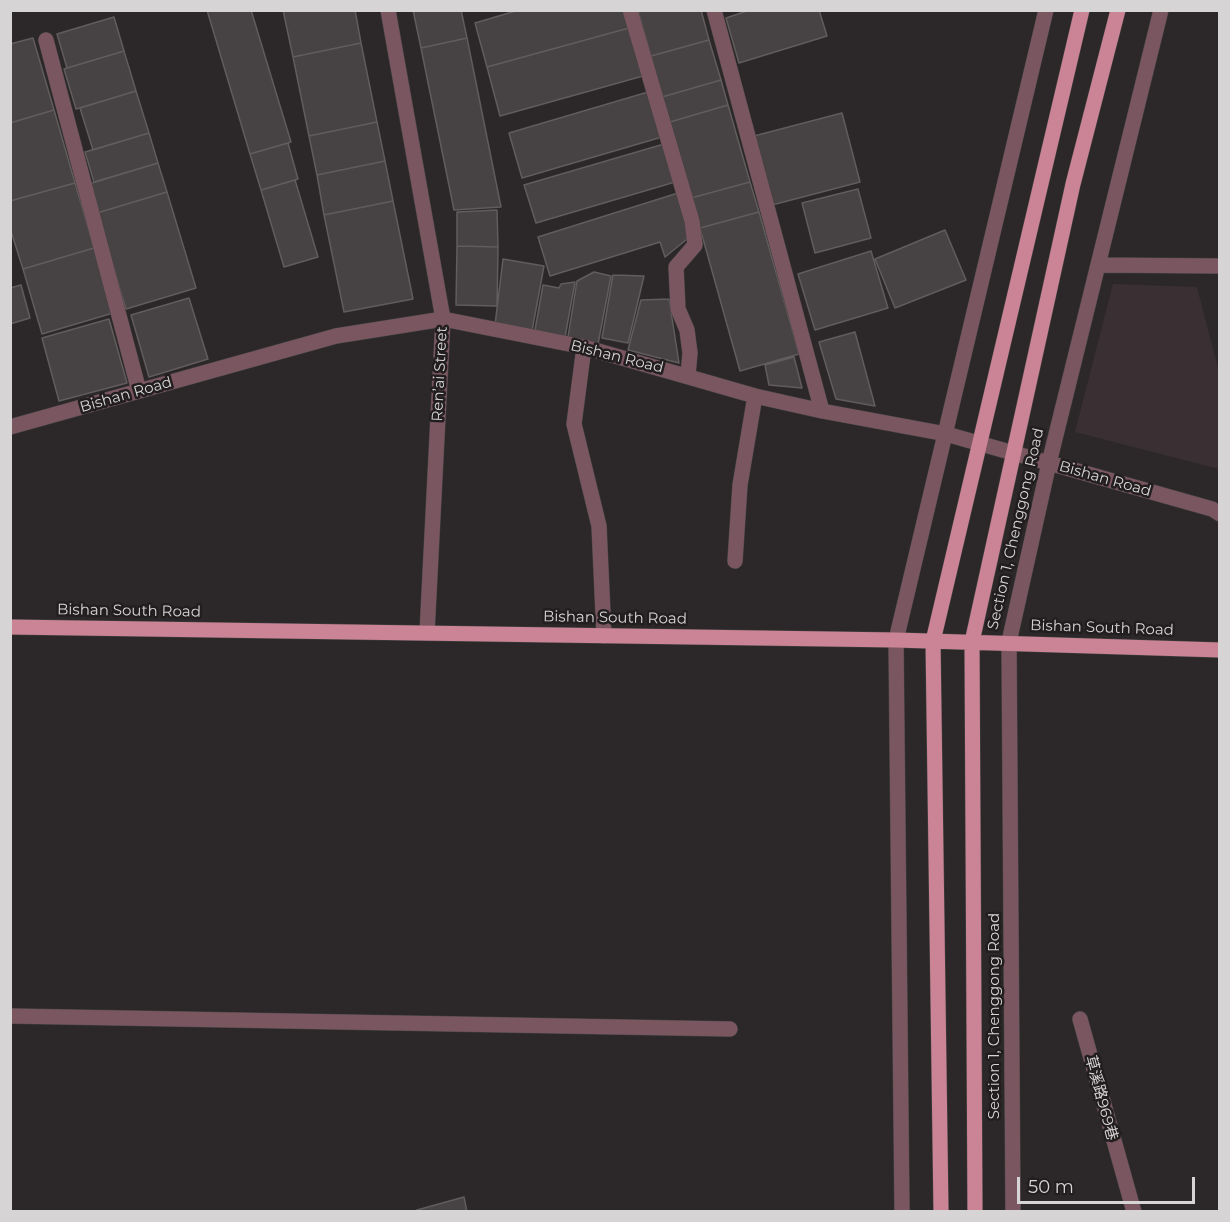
<!DOCTYPE html>
<meta charset="utf-8">
<style>
body{margin:0}
#map{position:relative;width:1230px;height:1222px;overflow:hidden;background:#2c2829;font-family:Montserrat,sans-serif}
canvas{display:block}
.frame{position:absolute;inset:0;border:12px solid #d7d4d5;pointer-events:none}
.scale{position:absolute;left:1017px;top:1177px;width:178px;height:27px;box-sizing:border-box;border:3px solid #d7d4d5;border-top:0;padding-left:8px;font-size:18px;line-height:21px;white-space:nowrap;color:#d7d4d5;-webkit-text-stroke:4px #221e1f;paint-order:stroke}
</style>
<div id="map">
<canvas width="1230" height="1222"></canvas>
<div class="frame"></div>
<div class="scale">50 m</div>
</div>
<script>
const g = document.querySelector('canvas').getContext('2d');
g.lineJoin = 'round';
function paint(path, color) {
  g.fillStyle = color;
  g.fill(path, 'evenodd');
}
function toPath(rows) {
  const path = new Path2D();
  for (const r of rows) {
    path.moveTo(r[0], r[1]);
    for (let i = 2; i < r.length; i += 2) path.lineTo(r[i], r[i + 1]);
  }
  return path;
}
function trace(path, color, width, dash) {
  g.strokeStyle = color;
  g.lineWidth = width;
  g.lineCap = dash ? 'butt' : 'round';
  g.setLineDash(dash || []);
  g.stroke(path);
}
function drawText(font, color, halo, rows, align = 'center') {
  g.font = font + ' Montserrat,"Noto Sans TC",sans-serif';
  g.lineWidth = 5;
  g.setLineDash([]);
  g.textBaseline = 'middle';
  g.strokeStyle = halo;
  g.fillStyle = color;
  for (const [text, x, y, turn = 0] of rows) {
    g.save();
    g.translate(x, y);
    g.rotate((+turn || 0) * Math.PI / 180);
    g.textAlign = isNaN(turn) ? turn : align;
    if (halo) g.strokeText(text, 0, 0);
    g.fillText(text, 0, 0);
    g.restore();
  }
}
paint(toPath([
 [1113,284,1197,287,1219,372,1219,469,1075,432]
]), '#3a2f32');
const building = toPath([
 [207,10,251,10,291,142,250,154,207,10],
 [283,10,355,10,361,43,293,57,283,10],
 [413,10,461,10,467,38,421,48,413,10],
 [519,10,624,10,629,28,487,67,475,23,519,10],
 [638,10,701,10,709,40,651,56,638,10],
 [750,10,819,10,827,36,739,63,726,18,750,10],
 [114,17,124,51,67,68,57,34,114,17],
 [629,28,643,76,500,116,487,67,629,28],
 [33,38,54,110,10,123,10,44,33,38],
 [467,38,501,207,454,210,421,48,467,38],
 [709,40,721,80,662,97,651,56,709,40],
 [361,43,377,122,309,136,293,57,361,43],
 [124,51,136,91,76,109,64,69,124,51],
 [721,80,728,105,670,122,662,97,721,80],
 [136,91,149,133,93,150,80,108,136,91],
 [648,92,662,137,522,178,509,133,648,92],
 [728,105,750,182,691,198,670,122,728,105],
 [54,110,75,183,10,201,10,123,54,110],
 [842,113,860,182,772,205,754,136,842,113],
 [377,122,385,161,317,175,309,136,377,122],
 [149,133,158,163,94,182,85,152,149,133],
 [288,143,298,179,261,190,250,154,288,143],
 [664,144,675,182,536,223,524,185,664,144],
 [385,161,393,201,324,215,317,175,385,161],
 [158,163,167,192,97,213,89,184,158,163],
 [295,180,318,257,284,267,261,190,295,180],
 [750,182,759,212,700,228,691,198,750,182],
 [75,183,94,248,23,269,10,228,10,201,75,183],
 [858,189,871,238,815,253,802,203,858,189],
 [167,192,196,288,126,309,97,213,167,192],
 [678,193,692,235,665,257,660,242,550,276,538,237,678,193],
 [393,201,413,299,344,312,324,215,393,201],
 [497,210,498,247,457,246,457,212,497,210],
 [759,212,799,354,740,371,700,228,759,212],
 [945,230,966,280,895,308,875,259,945,230],
 [457,246,498,247,497,306,456,305,457,246],
 [94,248,113,313,42,334,23,269,94,248],
 [871,251,888,308,815,330,798,274,871,251],
 [503,259,544,266,532,331,495,325,503,259],
 [594,272,611,276,598,344,568,337,577,281,594,272],
 [613,275,644,276,628,343,602,338,613,275],
 [575,282,565,337,535,330,543,285,559,288,561,284,575,282],
 [21,285,30,318,10,324,10,288,21,285],
 [189,298,208,359,149,377,131,315,189,298],
 [669,299,679,363,628,350,641,300,669,299],
 [109,319,127,383,59,401,42,338,109,319],
 [855,332,875,406,836,399,819,342,855,332],
 [794,357,802,388,769,385,765,365,794,357],
 [464,1197,467,1212,417,1212,417,1210,464,1197]
]);
paint(building, '#474243');
trace(building, '#615c5d', 1.5);
const minor = toPath([
 [388,10,443,319,427,633],
 [630,10,692,221,695,245,676,267,678,309,687,330,690,353,688,375],
 [714,10,822,411],
 [46,40,139,391],
 [1098,265,1220,266],
 [584,347,574,424,599,526,604,636],
 [10,427,336,336,443,319,584,347,755,396,822,411,946,434,1212,509,1220,514],
 [735,561,740,485,755,396],
 [10,1016,730,1029],
 [1080,1019,1134,1212],
 [902,1212,896,640,1046,10],
 [1013,1212,1009,642,1049,463,1161,10]
]);
const major = toPath([
 [10,627,896,640,1220,650],
 [941,1212,933,641,1082,10],
 [975,1212,972,642,1073,184,1118,10]
]);
trace(minor, '#474445', 16);
trace(major, '#474445', 16);
trace(minor, '#7a5760', 15);
trace(major, '#ca8495', 15);
drawText('15px', '#d7d4d5', '#221e1f', [
 ["Bishan Road",617,357,14],
 ["Ren’ai Street",440,374,-87],
 ["Bishan Road",126,395,-16],
 ["Bishan Road",1105,479,16],
 ["Section 1, Chenggong Road",1016,529,-77],
 ["Bishan South Road",129,611,1],
 ["Bishan South Road",615,618,1],
 ["Bishan South Road",1102,628,2],
 ["Section 1, Chenggong Road",995,1016,-90],
 ["草溪路969巷",1101,1098,75]
]);
</script>
